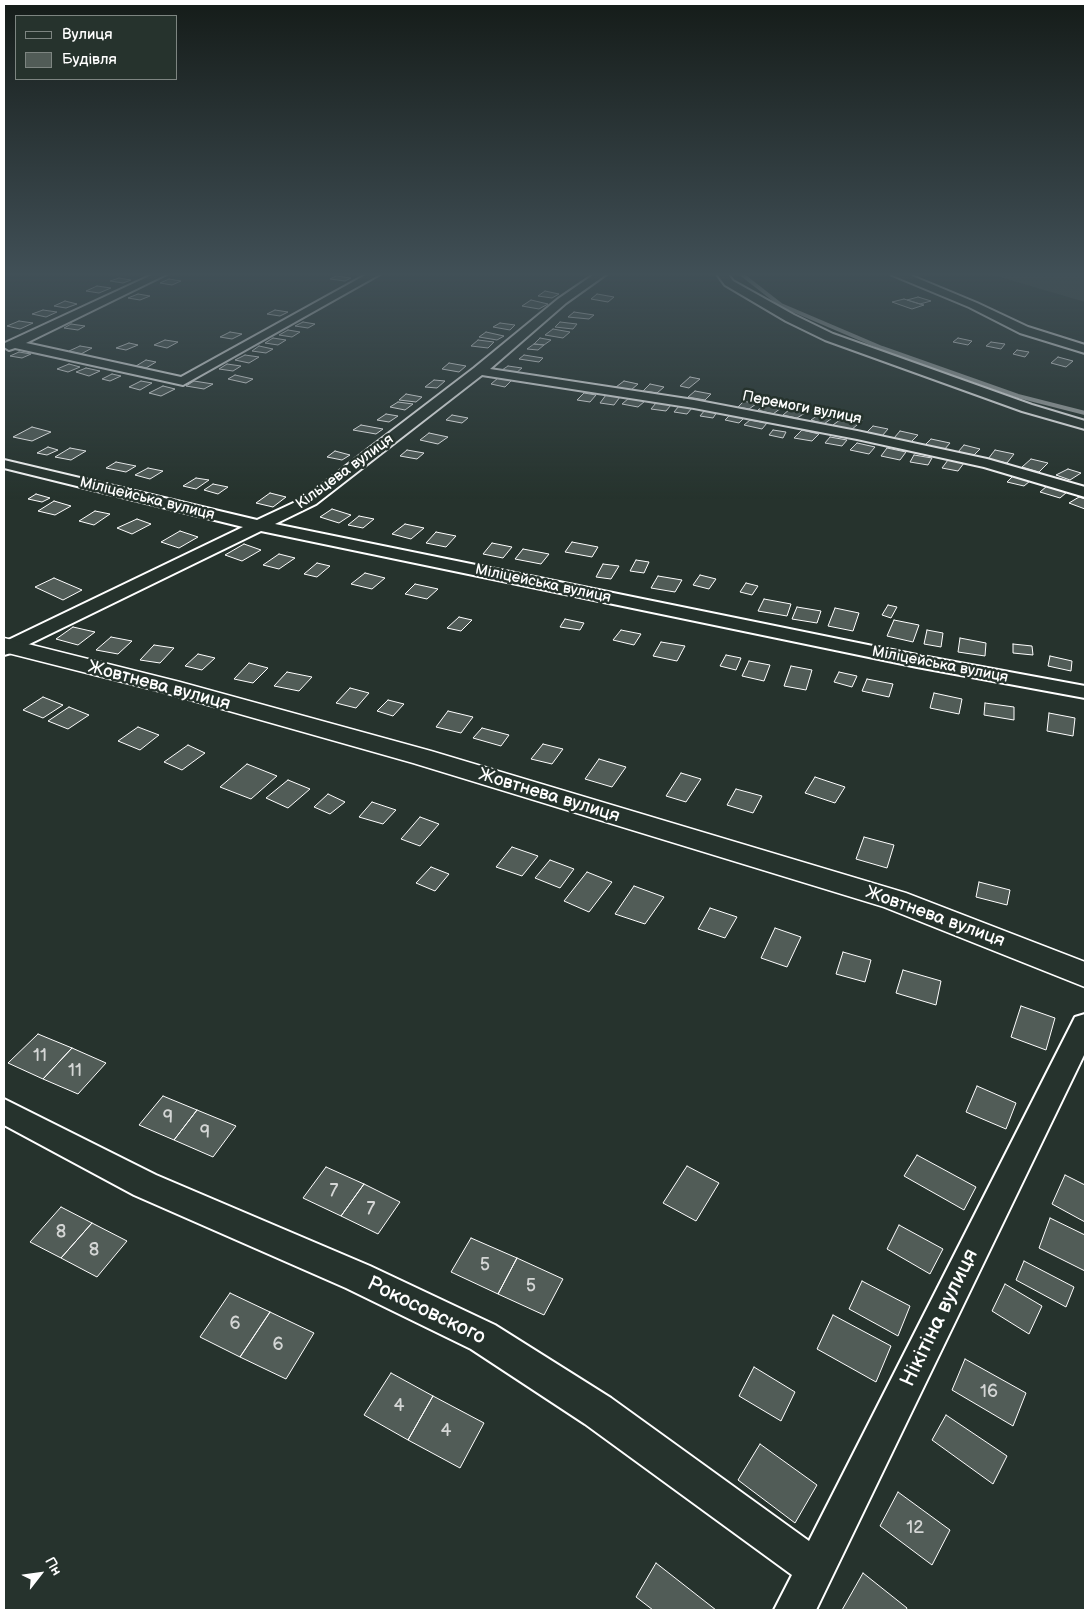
<!DOCTYPE html>
<meta charset="utf-8">
<style>
body{margin:0}
#map{position:relative;width:1089px;height:1614px;overflow:hidden;background:#26332d;font-family:"Balsamiq Sans",sans-serif}
canvas{display:block}
.frame{position:absolute;inset:0;border:5px solid #fff;pointer-events:none}
.legend{position:absolute;left:15px;top:15px;width:162px;height:65px;box-sizing:border-box;background:#26332d;border:1px solid #7d8581;margin:0;padding:6px 9px;list-style:none;font-size:15px;color:#fff}
.legend li{display:flex;align-items:center;gap:10px;height:25px}
.legend b{width:25px;border:1px solid #7d8581}
.north{position:absolute;left:15px;top:1549px;width:50px;height:50px;-webkit-text-stroke:4px #26332d;paint-order:stroke;rotate:60deg;font-size:14px;font-weight:700;line-height:20px;text-align:center;color:#fff}
.north::after{content:'';display:block;margin:auto;width:18px;height:22px;background:#fff;clip-path:polygon(50% 0,100% 100%,50% 72%,0 100%)}
</style>
<div id="map">
<canvas width="1089" height="1614"></canvas>
<div class="frame"></div>
<ul class="legend">
<li><b style="height:6px;background:#26332d"></b>Вулиця</li>
<li><b style="height:14px;background:#515c57"></b>Будівля</li>
</ul>
<div class="north">Пн</div>
</div>
<script>
const g = document.querySelector('canvas').getContext('2d');
g.lineJoin = 'round';
function paint(path, color) {
  g.fillStyle = color;
  g.fill(path, 'evenodd');
}
function toPath(rows) {
  const path = new Path2D();
  for (const r of rows) {
    path.moveTo(r[0], r[1]);
    for (let i = 2; i < r.length; i += 2) path.lineTo(r[i], r[i + 1]);
  }
  return path;
}
function trace(path, color, width, dash) {
  g.strokeStyle = color;
  g.lineWidth = width;
  g.lineCap = dash ? 'butt' : 'round';
  g.setLineDash(dash || []);
  g.stroke(path);
}
function drawText(font, color, halo, rows, align = 'center') {
  g.font = font + ' "Balsamiq Sans",sans-serif';
  g.lineWidth = 5;
  g.setLineDash([]);
  g.textBaseline = 'middle';
  g.strokeStyle = halo;
  g.fillStyle = color;
  for (const [text, x, y, turn = 0] of rows) {
    g.save();
    g.translate(x, y);
    g.rotate((+turn || 0) * Math.PI / 180);
    g.textAlign = isNaN(turn) ? turn : align;
    if (halo) g.strokeText(text, 0, 0);
    g.fillText(text, 0, 0);
    g.restore();
  }
}
paint(toPath([
 [985,273,1085,273,1085,302,986,273]
]), '#3e4944');
trace(toPath([
 [740,273,781,305,882,348,1018,396,1085,413]
]), '#a4a9a7', 4);
const building = toPath([
 [336,276,351,278,345,281,330,279,336,276],
 [119,278,131,280,123,283,110,281,119,278],
 [169,279,181,281,172,285,160,283,169,279],
 [97,286,111,288,99,293,86,291,97,286],
 [545,291,559,294,552,298,538,296,545,291],
 [138,294,150,296,140,300,128,298,138,294],
 [597,294,614,297,608,302,591,299,597,294],
 [918,297,931,301,920,304,907,300,918,297],
 [904,299,920,304,924,305,912,309,892,302,904,299],
 [531,300,548,304,539,309,522,306,531,300],
 [65,301,77,304,66,308,54,306,65,301],
 [43,310,57,312,46,317,32,314,43,310],
 [275,310,288,312,280,316,267,314,275,310],
 [574,312,594,315,589,319,568,317,574,312],
 [19,321,33,323,20,329,7,326,19,321],
 [303,322,315,324,308,328,295,326,303,322],
 [560,322,577,324,573,329,555,327,560,322],
 [500,323,515,325,510,330,493,327,500,323],
 [71,324,85,326,78,330,64,328,71,324],
 [553,329,570,332,563,338,545,335,553,329],
 [288,330,300,332,292,337,279,335,288,330],
 [230,332,242,334,232,339,220,337,230,332],
 [486,332,504,336,497,340,479,337,486,332],
 [273,338,286,340,278,345,265,343,273,338],
 [540,338,551,340,544,345,534,344,540,338],
 [958,338,972,341,968,345,953,342,958,338],
 [165,340,178,342,167,348,154,345,165,340],
 [478,340,494,342,488,348,471,346,478,340],
 [991,342,1005,344,1001,349,986,346,991,342],
 [129,343,138,345,126,350,116,348,129,343],
 [534,344,544,345,538,350,527,349,534,344],
 [80,346,92,348,81,354,69,351,80,346],
 [259,346,273,349,266,353,252,351,259,346],
 [1017,350,1029,352,1025,357,1013,354,1017,350],
 [19,352,31,354,22,358,10,356,19,352],
 [245,355,259,357,249,363,235,360,245,355],
 [524,355,543,358,539,362,519,359,524,355],
 [1058,357,1073,361,1066,367,1051,363,1058,357],
 [146,360,156,362,146,368,136,366,146,360],
 [449,363,466,366,459,372,442,369,449,363],
 [69,364,80,367,68,372,57,369,69,364],
 [227,364,241,366,233,371,219,369,227,364],
 [508,366,522,368,516,373,502,370,508,366],
 [86,368,100,371,89,376,76,372,86,368],
 [112,374,121,376,110,381,102,379,112,374],
 [235,375,253,379,246,383,228,379,235,375],
 [690,377,700,379,689,388,680,386,690,377],
 [498,378,512,380,505,387,491,384,498,378],
 [434,380,445,381,437,388,425,387,434,380],
 [141,381,152,383,140,390,129,387,141,381],
 [194,381,213,384,204,389,186,386,194,381],
 [624,381,638,384,631,390,616,387,624,381],
 [650,384,664,387,657,393,643,391,650,384],
 [163,386,175,389,161,396,149,393,163,386],
 [695,391,711,394,705,400,688,397,695,391],
 [584,393,596,395,590,402,577,400,584,393],
 [406,394,422,397,416,402,399,400,406,394],
 [606,395,620,397,614,405,600,403,606,395],
 [629,398,645,401,638,407,622,404,629,398],
 [744,401,756,404,749,409,738,407,744,401],
 [398,402,413,404,405,410,390,407,398,402],
 [656,403,671,405,666,411,651,409,656,403],
 [766,404,781,408,773,414,758,410,766,404],
 [679,406,692,408,687,414,674,412,679,406],
 [790,409,805,413,797,418,783,415,790,409],
 [705,410,717,412,713,418,700,416,705,410],
 [386,414,398,416,389,422,377,420,386,414],
 [452,415,468,418,462,423,446,420,452,415],
 [730,415,744,418,739,423,725,420,730,415],
 [818,415,832,418,824,424,811,420,818,415],
 [845,416,863,420,851,430,833,425,845,416],
 [750,420,767,423,762,429,744,425,750,420],
 [361,425,383,429,376,434,353,430,361,425],
 [873,426,888,429,882,436,867,432,873,426],
 [32,427,51,432,32,441,13,437,32,427],
 [773,430,786,432,783,438,769,435,773,430],
 [802,430,819,434,812,441,794,438,802,430],
 [900,431,918,435,911,442,894,438,900,431],
 [429,433,448,437,438,444,420,440,429,433],
 [830,437,847,440,842,446,825,443,830,437],
 [931,439,950,443,944,450,925,445,931,439],
 [857,443,875,447,869,454,850,450,857,443],
 [964,445,980,449,974,455,958,452,964,445],
 [48,447,58,450,47,455,37,453,48,447],
 [70,448,86,451,71,460,55,457,70,448],
 [887,448,906,452,900,460,881,456,887,448],
 [407,450,424,453,417,459,400,456,407,450],
 [995,450,1014,454,1007,463,988,459,995,450],
 [335,451,350,455,342,460,327,457,335,451],
 [914,455,932,458,928,465,910,462,914,455],
 [1031,459,1048,463,1039,472,1022,467,1031,459],
 [948,460,964,463,958,471,942,468,948,460],
 [116,462,136,466,126,472,106,468,116,462],
 [148,468,163,471,150,479,135,475,148,468],
 [1068,469,1081,473,1070,480,1056,475,1068,469],
 [1013,476,1030,481,1024,486,1007,482,1013,476],
 [196,478,209,480,196,489,183,486,196,478],
 [213,484,228,487,218,494,204,490,213,484],
 [1047,486,1067,492,1060,498,1040,492,1047,486],
 [270,493,286,497,273,507,256,503,270,493],
 [36,494,50,498,42,502,28,499,36,494],
 [1079,497,1085,499,1085,509,1069,503,1079,497],
 [54,501,71,506,55,515,38,511,54,501],
 [332,509,351,515,339,523,320,517,332,509],
 [95,511,110,514,94,525,79,521,95,511],
 [359,516,374,519,363,528,348,525,359,516],
 [137,519,151,524,132,534,117,528,137,519],
 [405,524,424,528,411,539,392,534,405,524],
 [180,531,198,537,179,548,161,542,180,531],
 [436,532,456,536,446,547,426,543,436,532],
 [572,542,598,547,592,557,565,552,572,542],
 [492,543,512,547,503,558,483,554,492,543],
 [244,544,261,550,242,561,225,555,244,544],
 [523,549,549,554,541,564,515,559,523,549],
 [279,554,295,558,279,569,263,565,279,554],
 [636,560,649,562,644,573,630,571,636,560],
 [317,563,330,566,317,577,304,574,317,563],
 [603,564,619,566,611,579,596,577,603,564],
 [365,573,385,578,372,589,351,584,365,573],
 [700,575,716,579,709,589,693,585,700,575],
 [658,576,682,580,675,592,651,588,658,576],
 [54,578,82,590,63,600,35,587,54,578],
 [746,583,758,586,752,595,740,592,746,583],
 [415,584,438,589,427,599,405,594,415,584],
 [764,599,791,604,787,616,758,611,764,599],
 [888,605,897,607,891,618,882,615,888,605],
 [797,607,821,611,817,623,792,619,797,607],
 [835,608,859,613,853,631,828,626,835,608],
 [459,617,472,620,461,631,447,628,459,617],
 [565,619,584,623,580,630,560,627,565,619],
 [894,620,919,625,913,642,887,636,894,620],
 [73,627,95,632,78,645,56,639,73,627],
 [621,630,641,634,634,645,613,640,621,630],
 [927,630,943,633,941,647,924,644,927,630],
 [111,637,132,641,118,654,96,650,111,637],
 [960,638,986,643,985,656,958,652,960,638],
 [661,642,685,646,677,661,653,656,661,642],
 [1013,644,1032,646,1033,655,1013,653,1013,644],
 [154,645,174,648,160,663,140,660,154,645],
 [198,654,215,658,202,670,185,666,198,654],
 [726,655,741,658,736,670,720,666,726,655],
 [1050,656,1072,661,1071,671,1048,666,1050,656],
 [749,661,770,665,764,681,742,676,749,661],
 [249,663,268,668,253,683,234,679,249,663],
 [791,666,812,670,806,690,784,686,791,666],
 [287,672,312,677,299,691,274,686,287,672],
 [839,672,857,676,852,687,834,682,839,672],
 [867,679,893,684,889,697,862,691,867,679],
 [350,688,369,693,356,708,336,703,350,688],
 [934,693,962,699,959,714,930,708,934,693],
 [43,697,63,705,43,718,23,710,43,697],
 [388,700,404,704,393,716,377,711,388,700],
 [985,703,1014,707,1014,720,984,715,985,703],
 [69,707,89,715,68,729,48,721,69,707],
 [448,711,473,717,461,733,436,727,448,711],
 [1049,713,1075,718,1073,736,1047,731,1049,713],
 [138,727,159,735,140,750,118,741,138,727],
 [482,728,509,735,501,746,473,738,482,728],
 [543,744,563,749,552,764,531,759,543,744],
 [188,745,205,753,182,770,164,762,188,745],
 [599,759,626,767,612,787,585,779,599,759],
 [247,764,277,776,251,799,220,787,247,764],
 [681,773,701,779,686,802,666,796,681,773],
 [815,777,845,787,835,803,805,793,815,777],
 [288,780,310,789,288,808,266,798,288,780],
 [736,789,762,796,753,813,727,805,736,789],
 [328,794,345,802,330,814,314,807,328,794],
 [372,802,396,810,383,824,359,817,372,802],
 [420,817,439,824,420,846,401,839,420,817],
 [864,837,894,845,887,868,856,859,864,837],
 [512,847,538,856,522,876,496,867,512,847],
 [550,860,574,869,560,888,535,878,550,860],
 [431,867,449,874,435,891,416,883,431,867],
 [587,872,612,882,589,912,564,901,587,872],
 [979,882,1010,890,1007,905,976,897,979,882],
 [634,886,664,897,645,924,615,914,634,886],
 [710,908,737,917,725,938,698,929,710,908],
 [775,928,801,937,787,967,761,958,775,928],
 [843,952,871,960,865,982,836,974,843,952],
 [903,970,941,981,936,1005,896,993,903,970],
 [1021,1006,1055,1018,1046,1050,1011,1037,1021,1006],
 [38,1034,72,1048,43,1079,8,1063,38,1034],
 [72,1048,106,1063,78,1094,43,1079,72,1048],
 [977,1086,1016,1103,1006,1129,966,1112,977,1086],
 [163,1096,197,1110,174,1140,139,1125,163,1096],
 [197,1110,236,1126,213,1157,174,1140,197,1110],
 [917,1155,976,1187,964,1210,904,1176,917,1155],
 [687,1166,719,1183,696,1221,663,1203,687,1166],
 [326,1167,364,1184,341,1216,303,1198,326,1167],
 [1065,1175,1085,1185,1085,1222,1052,1204,1065,1175],
 [364,1184,400,1202,378,1234,341,1216,364,1184],
 [61,1207,92,1223,61,1258,30,1242,61,1207],
 [1050,1218,1085,1235,1085,1271,1039,1248,1050,1218],
 [92,1223,127,1241,97,1277,61,1258,92,1223],
 [899,1225,943,1249,930,1274,887,1249,899,1225],
 [471,1238,517,1258,498,1294,451,1272,471,1238],
 [517,1258,563,1279,544,1315,498,1294,517,1258],
 [1024,1261,1074,1287,1066,1307,1016,1280,1024,1261],
 [862,1281,910,1306,898,1336,849,1309,862,1281],
 [1005,1284,1042,1306,1029,1334,992,1311,1005,1284],
 [230,1293,270,1312,240,1357,200,1337,230,1293],
 [270,1312,314,1333,286,1379,240,1357,270,1312],
 [833,1315,891,1346,876,1382,817,1349,833,1315],
 [965,1359,1026,1393,1013,1426,952,1390,965,1359],
 [754,1367,795,1392,781,1421,739,1396,754,1367],
 [391,1373,433,1396,408,1440,364,1415,391,1373],
 [433,1396,484,1423,460,1468,408,1440,433,1396],
 [946,1415,1007,1456,993,1484,932,1440,946,1415],
 [760,1444,817,1485,795,1523,738,1480,760,1444],
 [898,1492,950,1530,932,1565,880,1526,898,1492],
 [656,1563,716,1610,653,1610,636,1597,656,1563],
 [863,1573,907,1608,906,1610,842,1610,863,1573]
]);
paint(building, '#515c57');
trace(building, '#fff', 1);
const minor = toPath([
 [156,273,169,273,26,343,181,377,369,273,382,273,183,385,15,348,9,350,4,347,5,343,156,273],
 [596,273,608,273,566,303,490,369,694,400,857,431,987,459,1085,487,1085,497,984,467,857,439,694,408,482,375,316,504,275,524,917,655,1085,686,1085,698,917,667,261,531,11,653,4,655,4,642,243,527,4,468,4,460,257,520,304,498,474,368,558,299,596,273],
 [716,273,727,273,733,281,794,315,833,334,1032,405,1085,421,1085,429,1022,411,825,340,786,321,725,285,716,273],
 [891,273,905,273,977,303,1028,327,1085,345,1085,353,1020,333,969,307,892,275,891,273],
 [1085,1014,1085,1053,816,1610,774,1610,792,1575,585,1424,471,1349,346,1288,134,1195,4,1125,4,1099,156,1175,370,1266,495,1325,611,1398,809,1541,1071,1025,1075,1017,1085,1014]
]);
const secondary = toPath([
 [4,638,180,682,431,751,906,893,1085,962,1085,987,884,907,413,763,162,692,4,652,4,638]
]);
trace(minor, '#fff', 4);
trace(secondary, '#fff', 3);
paint(minor, '#26332d');
paint(secondary, '#26332d');
const sky = g.createLinearGradient(0, 0, 0, 499);
sky.addColorStop(0, '#151c19');
sky.addColorStop(0.55, '#415057');
sky.addColorStop(1, '#41505700');
g.fillStyle = sky;
g.fillRect(0, 0, 1089, 499);
drawText('15px', '#fff', '#26332d', [
 ["Перемоги вулиця",802,408,11],
 ["Кільцева вулиця",345,472,-36],
 ["Міліцейська вулиця",147,499,14],
 ["Міліцейська вулиця",543,584,12],
 ["Міліцейська вулиця",940,665,11]
]);
drawText('18px', '#fff', '#26332d', [
 ["Жовтнева вулиця",159,686,15],
 ["Жовтнева вулиця",549,796,17],
 ["Жовтнева вулиця",935,917,20]
]);
drawText('18px', '#d4d6d5', null, [
 ["11",40,1056],
 ["11",75,1071],
 ["9",168,1118],
 ["9",205,1133],
 ["7",334,1191],
 ["7",371,1209],
 ["8",61,1232],
 ["8",94,1250],
 ["5",485,1265],
 ["5",531,1286],
 ["6",235,1324],
 ["6",278,1345],
 ["16",989,1392],
 ["4",399,1406],
 ["4",446,1431],
 ["12",915,1528]
]);
drawText('21px', '#fff', '#26332d', [
 ["Рокосовского",426,1311,26],
 ["Нікітіна вулиця",940,1318,-64]
]);
</script>
